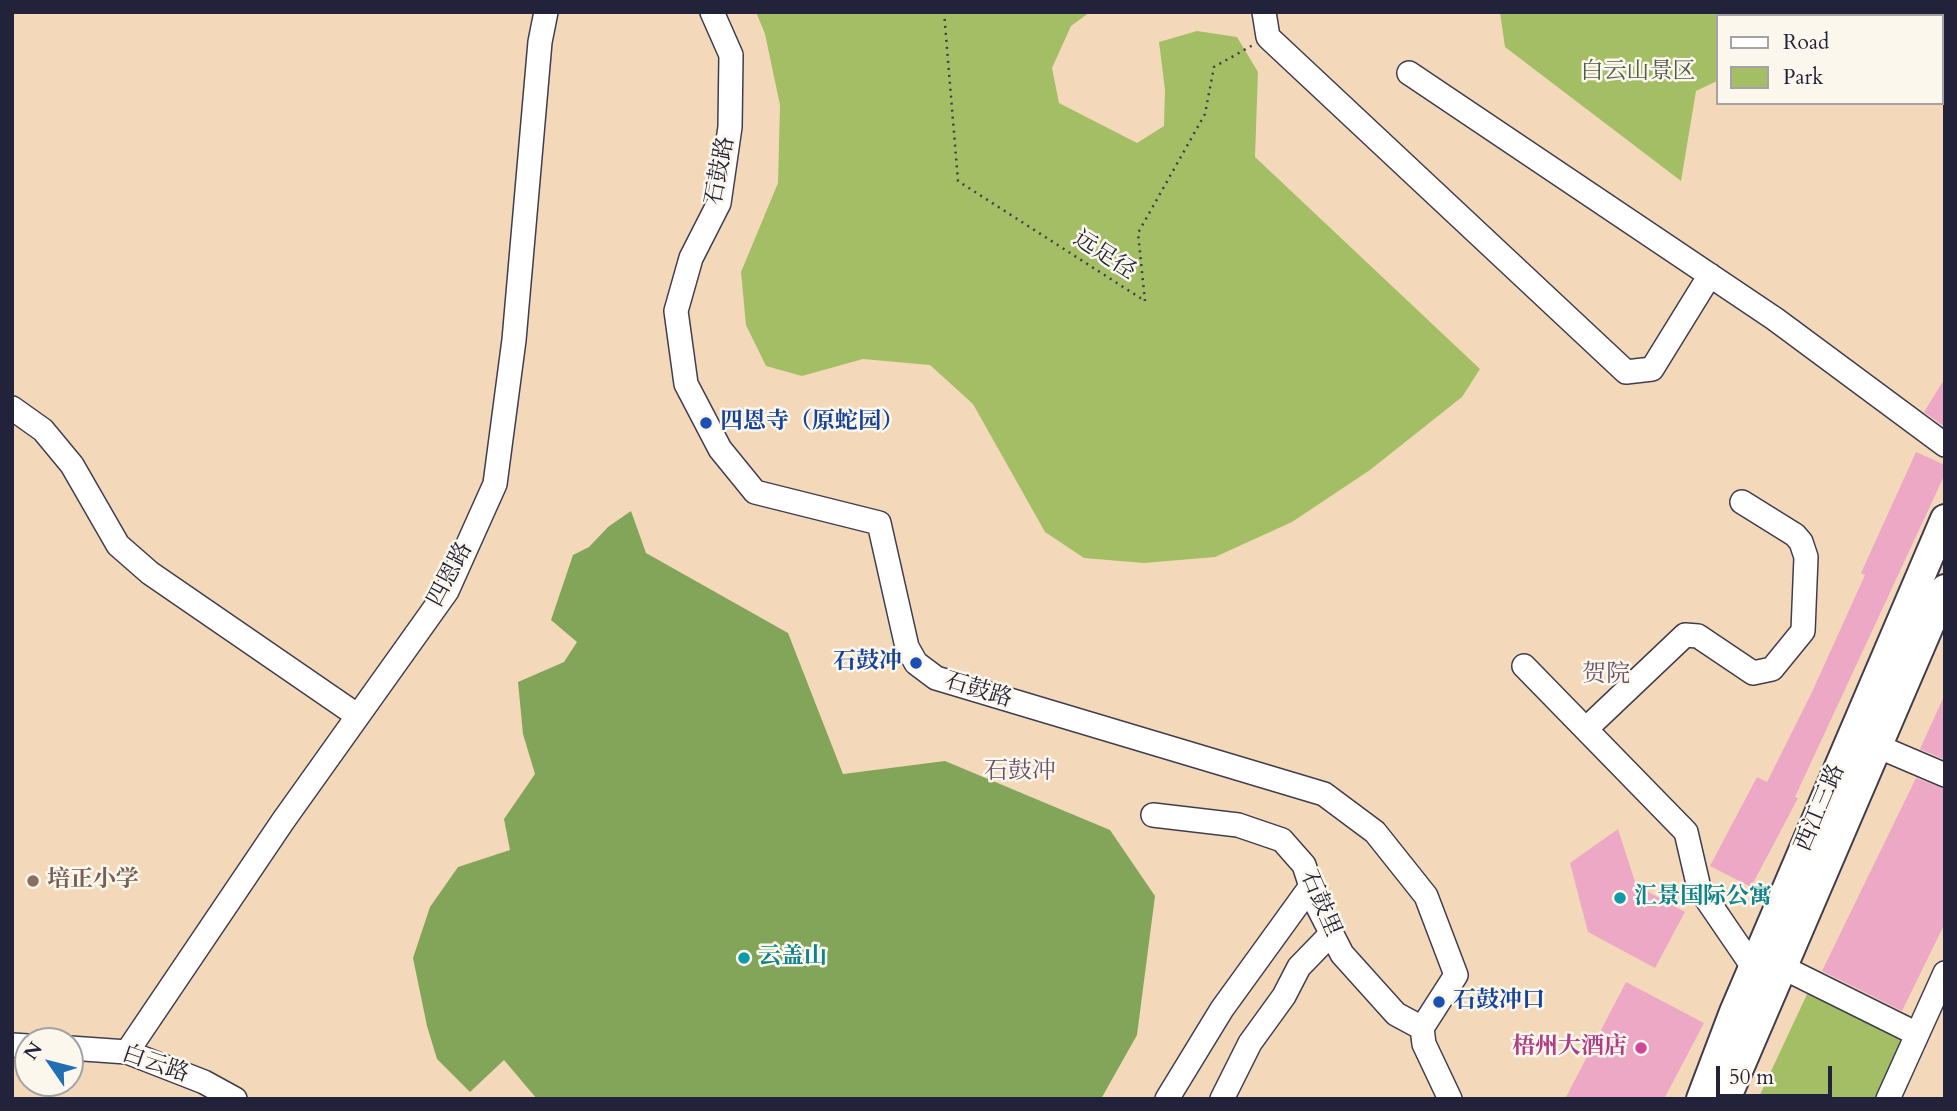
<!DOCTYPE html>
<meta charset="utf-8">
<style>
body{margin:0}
#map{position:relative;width:1957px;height:1111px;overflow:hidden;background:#f3d9ba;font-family:Cardo,serif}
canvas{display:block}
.frame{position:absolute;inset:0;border:14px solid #22223b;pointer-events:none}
.legend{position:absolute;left:1716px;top:14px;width:228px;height:91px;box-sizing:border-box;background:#fbf7ec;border:2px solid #a4a2a5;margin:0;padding:9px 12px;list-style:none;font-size:21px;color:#22223b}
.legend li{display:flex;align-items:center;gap:14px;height:35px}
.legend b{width:35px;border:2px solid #a4a2a5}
.north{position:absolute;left:14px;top:1027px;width:70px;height:70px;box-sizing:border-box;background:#fbf7ec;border:2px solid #a4a2a5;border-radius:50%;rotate:305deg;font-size:19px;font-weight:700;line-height:28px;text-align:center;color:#22223b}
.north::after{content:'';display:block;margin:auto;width:24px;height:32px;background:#1f6fb2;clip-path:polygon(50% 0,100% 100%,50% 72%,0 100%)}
.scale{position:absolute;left:1716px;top:1066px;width:116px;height:32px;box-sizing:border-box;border:4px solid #22223b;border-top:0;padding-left:9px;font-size:21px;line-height:24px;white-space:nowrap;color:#22223b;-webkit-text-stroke:5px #fbf7ec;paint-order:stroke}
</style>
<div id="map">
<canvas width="1957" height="1111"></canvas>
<div class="frame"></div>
<ul class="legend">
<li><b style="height:9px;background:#fff"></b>Road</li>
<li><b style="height:19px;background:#a4be65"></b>Park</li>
</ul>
<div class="north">N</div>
<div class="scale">50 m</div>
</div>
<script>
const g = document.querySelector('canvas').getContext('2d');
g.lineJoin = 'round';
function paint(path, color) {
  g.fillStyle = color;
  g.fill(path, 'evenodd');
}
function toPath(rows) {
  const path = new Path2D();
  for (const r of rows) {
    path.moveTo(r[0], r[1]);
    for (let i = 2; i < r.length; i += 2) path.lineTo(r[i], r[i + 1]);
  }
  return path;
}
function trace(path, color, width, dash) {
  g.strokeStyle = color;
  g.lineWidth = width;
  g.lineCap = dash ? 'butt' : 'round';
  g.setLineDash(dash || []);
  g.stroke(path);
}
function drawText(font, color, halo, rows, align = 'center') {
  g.font = font + ' Cardo,"Noto Serif SC",serif';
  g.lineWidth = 5;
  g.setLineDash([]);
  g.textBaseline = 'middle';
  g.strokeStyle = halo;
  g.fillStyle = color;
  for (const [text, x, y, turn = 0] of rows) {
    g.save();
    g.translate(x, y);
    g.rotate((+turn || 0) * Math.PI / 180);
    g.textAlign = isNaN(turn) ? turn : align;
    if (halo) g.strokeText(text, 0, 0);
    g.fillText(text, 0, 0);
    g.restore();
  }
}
paint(toPath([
 [756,12,1090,12,1071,26,1052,68,1059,103,1137,143,1164,126,1165,90,1159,42,1197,31,1237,37,1258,72,1255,157,1480,369,1462,397,1370,470,1292,522,1215,557,1144,563,1084,558,1045,532,973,404,930,365,863,359,802,376,766,366,746,325,741,272,778,183,780,105,765,34],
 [1500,12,1858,12,1851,16,1717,16,1717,81,1696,91,1681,181,1505,47],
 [1809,990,1907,1036,1878,1099,1758,1099]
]), '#a4be65');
paint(toPath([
 [631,511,646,553,788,633,843,774,945,761,1110,830,1155,896,1137,1035,1101,1099,537,1099,504,1060,470,1092,437,1059,427,1026,413,958,430,907,458,867,510,850,504,819,535,774,523,734,518,682,564,662,577,642,551,620,573,555,589,547,608,527]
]), '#83a55a');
paint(toPath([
 [1945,378,1945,427,1924,412],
 [1916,452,1945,465,1945,474,1795,797,1798,798,1751,887,1710,866,1757,777,1767,782,1812,692,1865,575,1861,573],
 [1945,694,1945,760,1920,749],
 [1916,778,1945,789,1945,923,1902,1011,1822,971],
 [1618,829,1636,885,1685,912,1655,968,1588,932,1570,863],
 [1626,982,1704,1023,1664,1099,1565,1099]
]), '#eda8c5');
const minor = toPath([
 [712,12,731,55,730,127,719,203,691,258,676,311,686,384,720,449,755,492,879,523,907,647,916,663,936,678,1324,794,1375,832,1426,896,1456,975,1422,1028,1424,1044,1450,1099],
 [1264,12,1268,37,1626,372,1652,369,1710,275],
 [1409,73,1775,319,1945,445],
 [12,408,43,430,72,465,118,545,150,573,358,716],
 [1524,666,1686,832,1699,888,1753,967],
 [1586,729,1685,635,1698,636,1753,673,1772,669,1803,631,1806,557,1801,542,1795,535,1742,502],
 [1877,746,1945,775],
 [1153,815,1238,825,1282,840,1304,865,1317,905,1342,954,1396,1014,1422,1028],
 [1782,967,1917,1034],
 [12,1045,28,1046],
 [70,1048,127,1052,204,1082,235,1099],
 [127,1052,283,821,447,591,495,484,514,340,540,42,546,12],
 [1167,1099,1222,1009,1311,886],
 [1222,1099,1250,1043,1284,996,1299,967,1331,934],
 [1888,1099,1945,973]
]);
const major = toPath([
 [1701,1099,1734,1012,1945,519],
 [1726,1099,1945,589]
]);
trace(minor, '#413d4e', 26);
trace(major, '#413d4e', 32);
trace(toPath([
 [944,12,958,181,1145,301],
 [1145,301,1138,233,1205,114,1214,67,1253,45]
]), '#413d4e', 2.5, [2, 5]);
trace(minor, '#fff', 23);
trace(major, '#fff', 28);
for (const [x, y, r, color] of [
 [706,423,7,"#1a4fb4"],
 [916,663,7,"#1a4fb4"],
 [33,881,7,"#8d6e63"],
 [1620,898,7,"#0f9aa8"],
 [744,958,7,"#0f9aa8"],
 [1439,1002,7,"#1a4fb4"],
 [1641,1048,7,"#d1479c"]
]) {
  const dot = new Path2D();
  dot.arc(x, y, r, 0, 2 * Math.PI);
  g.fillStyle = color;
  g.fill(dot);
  trace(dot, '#fbf7ec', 2.5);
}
drawText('23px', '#50594a', '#fbf7ec', [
 ["白云山景区",1638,73]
]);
drawText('23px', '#22223b', '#fbf7ec', [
 ["石鼓路",721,171,-79],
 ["远足径",1104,256,33],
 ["四恩路",451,575,-62],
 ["石鼓路",978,691,17],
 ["西江三路",1821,808,-67],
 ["石鼓里",1320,904,67],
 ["白云路",155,1065,19]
]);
drawText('bold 23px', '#164399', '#fbf7ec', [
 ["四恩寺（原蛇园）",720,423],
 ["石鼓冲",902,663,"right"],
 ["石鼓冲口",1453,1002]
], 'left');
drawText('bold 23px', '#785e54', '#fbf7ec', [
 ["培正小学",47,881]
], 'left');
drawText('bold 23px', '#0d838f', '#fbf7ec', [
 ["汇景国际公寓",1634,898],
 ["云盖山",758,958]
], 'left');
drawText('bold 23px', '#b23c85', '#fbf7ec', [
 ["梧州大酒店",1627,1048]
], 'right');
drawText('24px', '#69516b', '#fbf7ec', [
 ["贺院",1606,675],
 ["石鼓冲",1020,772]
]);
</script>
